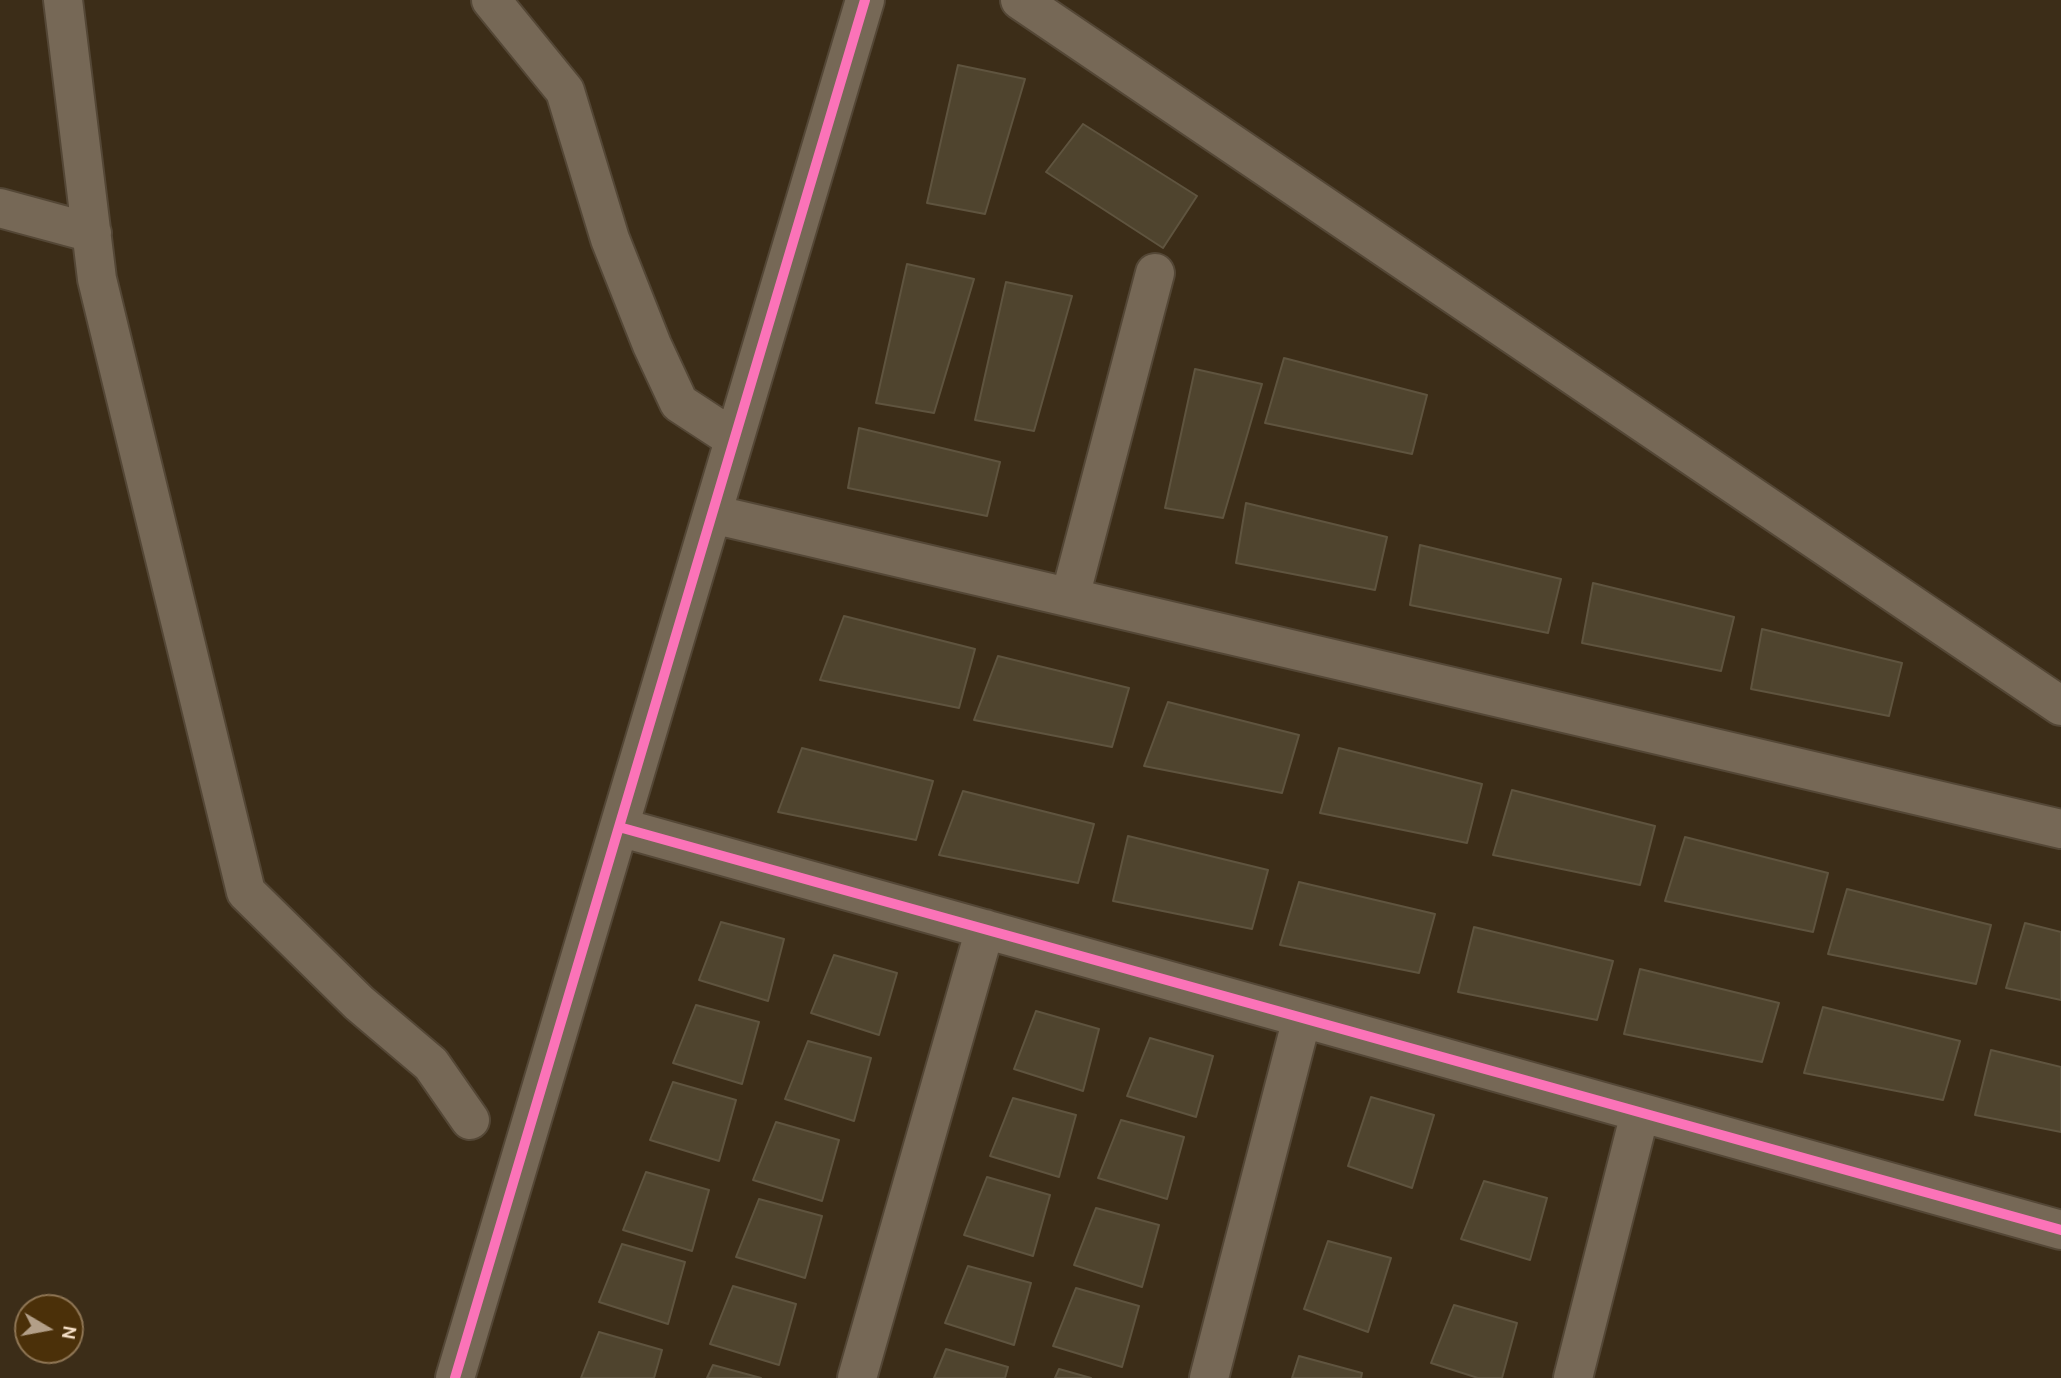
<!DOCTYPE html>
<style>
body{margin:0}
#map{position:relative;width:2061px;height:1378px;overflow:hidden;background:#3c2d18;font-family:Overpass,sans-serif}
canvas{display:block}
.north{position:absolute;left:14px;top:1294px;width:70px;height:70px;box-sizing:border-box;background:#4b3009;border:2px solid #8e7554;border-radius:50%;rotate:100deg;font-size:19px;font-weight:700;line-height:28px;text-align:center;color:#f3ddc4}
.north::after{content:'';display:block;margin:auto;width:24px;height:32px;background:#b39f88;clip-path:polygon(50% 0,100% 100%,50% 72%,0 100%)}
</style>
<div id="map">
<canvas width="2061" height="1378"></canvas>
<div class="north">N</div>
</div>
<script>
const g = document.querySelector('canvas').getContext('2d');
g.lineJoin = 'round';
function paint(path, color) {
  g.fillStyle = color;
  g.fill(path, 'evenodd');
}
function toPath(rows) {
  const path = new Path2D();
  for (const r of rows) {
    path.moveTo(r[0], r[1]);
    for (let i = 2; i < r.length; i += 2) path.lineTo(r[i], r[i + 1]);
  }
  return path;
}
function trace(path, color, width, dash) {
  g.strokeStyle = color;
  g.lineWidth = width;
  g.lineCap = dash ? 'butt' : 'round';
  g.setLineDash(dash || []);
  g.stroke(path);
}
const building = toPath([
 [958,65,1025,79,985,214,927,203,958,65],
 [1083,124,1197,196,1163,248,1046,172,1083,124],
 [907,264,974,279,934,413,876,403,907,264],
 [1006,282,1072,296,1034,431,975,420,1006,282],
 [1284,358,1427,395,1412,454,1265,423,1284,358],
 [1195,369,1262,384,1223,518,1165,508,1195,369],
 [859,428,1000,462,987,516,848,488,859,428],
 [1246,503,1387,537,1375,590,1236,563,1246,503],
 [1420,545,1561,579,1548,633,1410,605,1420,545],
 [1593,583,1734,617,1721,671,1582,643,1593,583],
 [844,616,975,649,959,708,820,680,844,616],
 [1762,629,1902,663,1889,716,1751,689,1762,629],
 [998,656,1129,688,1112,747,974,720,998,656],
 [1168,702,1299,735,1282,793,1144,766,1168,702],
 [802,748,933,781,916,840,778,812,802,748],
 [1339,748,1482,784,1467,843,1320,813,1339,748],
 [1512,790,1655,826,1640,885,1493,855,1512,790],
 [963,791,1094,824,1078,883,939,855,963,791],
 [1128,836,1268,870,1252,929,1113,901,1128,836],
 [1685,837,1828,873,1813,932,1665,901,1685,837],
 [1299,882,1435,914,1419,973,1280,945,1299,882],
 [1847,889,1991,925,1976,984,1828,954,1847,889],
 [721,922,784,939,768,1001,699,980,721,922],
 [2025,923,2061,932,2061,1000,2006,988,2025,923],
 [1474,927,1613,961,1597,1020,1458,992,1474,927],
 [834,955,897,973,879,1035,811,1013,834,955],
 [1640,969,1779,1003,1762,1062,1624,1034,1640,969],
 [696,1005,759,1022,742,1084,673,1063,696,1005],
 [1823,1007,1960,1041,1943,1100,1804,1073,1823,1007],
 [1036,1011,1099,1029,1083,1091,1014,1069,1036,1011],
 [1150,1038,1213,1056,1196,1117,1127,1096,1150,1038],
 [808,1041,871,1058,854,1121,785,1099,808,1041],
 [1991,1050,2061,1067,2061,1132,1975,1115,1991,1050],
 [673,1082,736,1100,719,1161,650,1140,673,1082],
 [1371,1097,1434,1115,1412,1188,1348,1166,1371,1097],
 [1013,1098,1076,1115,1059,1177,990,1156,1013,1098],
 [1121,1120,1184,1137,1167,1199,1098,1178,1121,1120],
 [776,1122,839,1140,822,1201,753,1180,776,1122],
 [646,1172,709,1190,692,1251,623,1230,646,1172],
 [987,1177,1050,1195,1033,1256,964,1235,987,1177],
 [1484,1181,1547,1198,1530,1260,1461,1239,1484,1181],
 [759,1199,822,1216,805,1278,736,1257,759,1199],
 [1096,1208,1159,1225,1142,1287,1074,1265,1096,1208],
 [1328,1241,1391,1258,1368,1332,1304,1309,1328,1241],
 [622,1244,685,1262,668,1324,599,1302,622,1244],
 [968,1266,1031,1283,1014,1345,945,1323,968,1266],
 [733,1286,796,1304,779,1365,710,1344,733,1286],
 [1076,1288,1139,1306,1122,1367,1053,1346,1076,1288],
 [1454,1305,1517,1323,1502,1378,1478,1378,1431,1363,1454,1305],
 [599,1332,662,1350,654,1378,581,1378,599,1332],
 [946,1349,1008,1367,1005,1378,934,1378,946,1349],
 [1299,1356,1362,1373,1361,1378,1292,1378,1299,1356],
 [713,1365,761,1378,707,1378,713,1365],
 [1059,1369,1091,1378,1055,1378,1059,1369]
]);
paint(building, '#4f442e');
trace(building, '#5f543f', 2);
const minor = toPath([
 [63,0,97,279,246,892,359,1003,431,1064,470,1120],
 [491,0,565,91,610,239,652,345,679,403,734,439],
 [1020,0,2061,706],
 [0,208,92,233],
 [712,514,2061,829],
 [1070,597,1155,273],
 [619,827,2061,1230],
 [455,1378,865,0],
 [857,1378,985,929],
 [1209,1378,1302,1018],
 [1573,1378,1640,1113]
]);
trace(minor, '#544736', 42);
trace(minor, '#766856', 38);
trace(toPath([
 [619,827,2061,1230],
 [455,1378,865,0]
]), '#fb73b8', 10);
</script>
